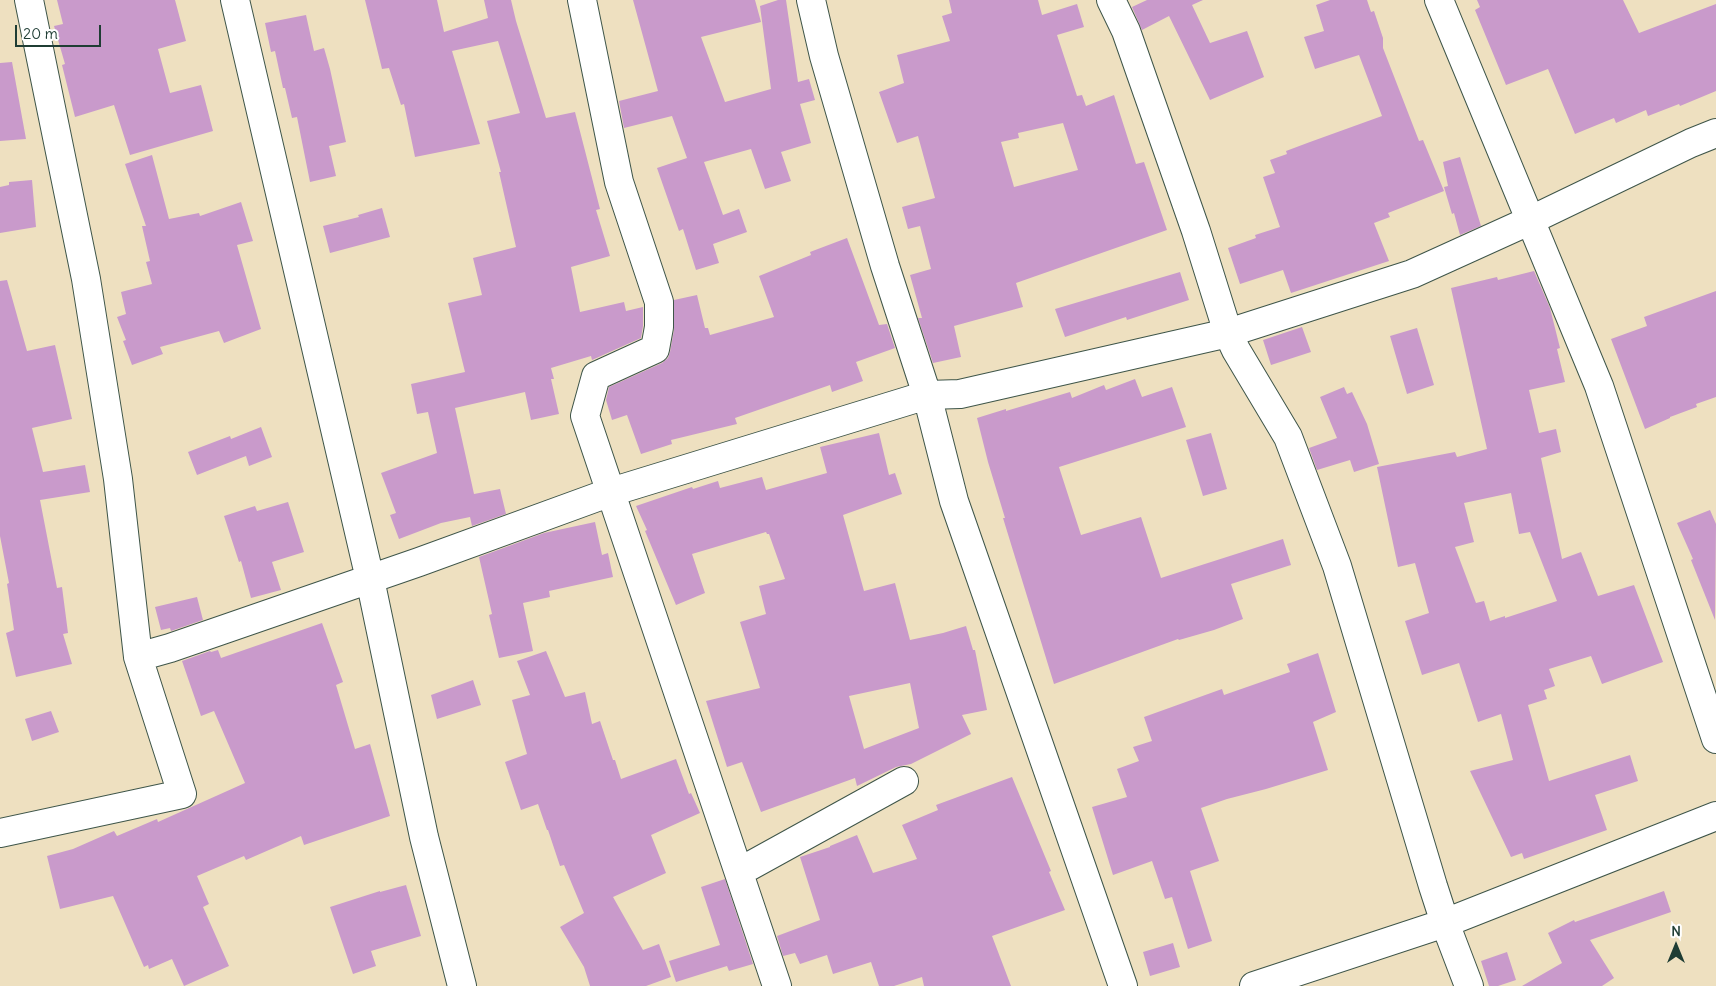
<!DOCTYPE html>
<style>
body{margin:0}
#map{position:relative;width:1716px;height:986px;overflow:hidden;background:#eee0c0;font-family:Delius,sans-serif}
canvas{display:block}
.north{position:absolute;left:1651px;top:921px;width:50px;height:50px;-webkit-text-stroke:4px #fff;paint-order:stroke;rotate:0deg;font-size:14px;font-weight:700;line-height:20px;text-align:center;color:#1f3d34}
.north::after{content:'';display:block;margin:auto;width:18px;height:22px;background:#1f3d34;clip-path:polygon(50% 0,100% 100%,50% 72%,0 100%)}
.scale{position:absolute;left:15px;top:25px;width:86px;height:22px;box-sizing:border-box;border:2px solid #1f3d34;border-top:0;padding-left:6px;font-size:15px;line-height:18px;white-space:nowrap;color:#1f3d34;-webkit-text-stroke:4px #fff;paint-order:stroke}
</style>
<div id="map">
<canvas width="1716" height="986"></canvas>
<div class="north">N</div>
<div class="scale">20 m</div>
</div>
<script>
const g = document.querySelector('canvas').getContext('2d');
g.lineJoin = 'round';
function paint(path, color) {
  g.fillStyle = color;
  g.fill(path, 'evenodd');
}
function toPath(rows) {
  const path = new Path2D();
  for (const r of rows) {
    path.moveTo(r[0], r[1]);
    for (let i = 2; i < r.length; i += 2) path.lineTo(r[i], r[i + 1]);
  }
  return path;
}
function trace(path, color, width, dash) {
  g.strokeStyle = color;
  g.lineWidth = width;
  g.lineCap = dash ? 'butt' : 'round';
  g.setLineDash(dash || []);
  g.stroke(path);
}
paint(toPath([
 [57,0,175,0,186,41,158,49,170,93,201,85,213,131,130,155,114,105,75,117,62,65,65,64,54,26,63,24],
 [365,0,437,0,444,32,488,18,484,0,511,0,516,21,546,118,575,112,600,209,596,210,610,256,571,267,580,312,624,302,626,311,643,307,643,326,641,338,592,360,591,356,551,368,554,379,551,379,559,414,531,420,525,392,455,408,474,494,500,489,506,514,472,526,470,517,441,523,399,539,390,515,396,513,381,473,437,453,428,412,417,414,411,384,465,372,448,303,482,295,473,258,516,247,499,172,501,172,487,121,520,113,498,41,452,51,480,144,415,157,404,104,401,105,389,68,382,69],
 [633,0,755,0,761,22,701,37,725,102,771,89,760,6,778,0,786,0,798,82,809,79,815,100,800,104,811,143,781,152,791,181,765,189,751,149,704,162,723,215,739,209,747,232,713,244,719,263,696,270,683,229,679,231,657,168,687,158,672,116,624,128,619,101,658,91],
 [949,0,1038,0,1042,15,1077,4,1084,27,1057,35,1077,96,1082,95,1086,106,1114,95,1136,164,1144,162,1167,230,1016,283,1023,307,954,326,961,357,933,363,918,318,922,318,910,275,931,269,920,226,908,229,902,207,935,198,918,136,897,143,879,92,904,83,897,55,950,41,942,16,952,13],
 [1063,123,1078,170,1014,187,1001,142,1019,138,1018,133],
 [1147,0,1203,0,1192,5,1210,43,1247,31,1264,77,1210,100,1169,16,1142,30,1132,7],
 [1330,0,1367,0,1371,12,1374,11,1383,38,1383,48,1419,141,1423,140,1444,191,1388,213,1390,217,1374,223,1389,261,1291,293,1283,270,1240,284,1228,248,1256,238,1255,235,1280,227,1263,177,1275,173,1270,160,1287,154,1286,151,1310,142,1382,116,1359,55,1315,69,1304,37,1324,31,1316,5],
 [1477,0,1623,0,1639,33,1716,4,1716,91,1680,106,1679,104,1648,116,1646,110,1616,123,1614,118,1575,134,1548,69,1506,85,1475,10,1480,7],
 [306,15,314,51,324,48,330,69,346,142,329,146,336,176,310,182,297,117,292,118,285,88,283,88,275,51,271,52,265,23],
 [12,62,26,139,0,141,0,63],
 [152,155,169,219,199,213,200,216,241,202,253,241,237,245,261,329,224,343,219,331,160,347,163,354,132,365,123,341,126,340,117,317,126,314,121,292,152,284,146,262,150,261,142,226,146,226,125,164],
 [1460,157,1481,226,1460,235,1454,213,1452,214,1444,187,1448,186,1443,162],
 [32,180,36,227,0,233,0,187,9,185,9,182],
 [382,208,390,237,330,253,323,226,359,217,358,215],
 [847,238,879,325,887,324,895,348,856,362,863,381,832,392,830,385,735,418,737,424,671,440,672,444,641,454,627,415,612,420,606,400,609,387,662,363,668,358,670,352,674,330,674,300,697,295,705,328,708,328,710,335,774,317,759,276,811,255,810,252],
 [1534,271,1550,308,1560,348,1557,349,1565,382,1529,390,1539,433,1556,429,1561,452,1541,458,1562,559,1581,552,1598,596,1634,585,1663,662,1602,684,1591,656,1549,669,1555,686,1544,690,1547,699,1528,705,1549,781,1630,755,1638,781,1595,795,1607,830,1524,859,1522,853,1511,857,1470,771,1513,760,1501,714,1478,722,1459,663,1422,675,1405,621,1429,613,1415,563,1398,567,1377,467,1455,452,1457,457,1487,449,1451,288,1497,277,1498,280],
 [1511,493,1519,534,1530,532,1557,601,1505,618,1505,616,1490,621,1484,601,1476,603,1455,547,1474,542,1464,503],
 [1180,272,1189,300,1127,320,1126,317,1065,337,1055,309],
 [7,280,27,351,55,345,72,419,32,428,43,472,85,465,90,492,40,500,57,588,62,587,68,633,63,634,72,664,16,677,6,633,14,630,7,584,9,583,0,536,0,281],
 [1716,291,1716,397,1696,404,1697,407,1670,417,1670,418,1645,429,1611,339,1647,326,1644,317],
 [1302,327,1311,352,1271,365,1263,340],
 [1417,328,1434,385,1407,394,1390,336],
 [1135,379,1142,397,1172,387,1186,427,1059,467,1081,535,1141,517,1161,578,1283,539,1291,565,1231,584,1243,619,1214,630,1179,640,1178,639,1054,684,1003,518,1005,518,988,462,977,418,1006,409,1006,411,1070,392,1072,398,1104,385,1106,390],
 [1344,387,1347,394,1352,392,1367,424,1379,464,1354,472,1350,460,1317,470,1309,448,1337,438,1320,397],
 [261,427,272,457,249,466,246,456,197,475,188,452,230,436,231,439],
 [879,433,889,475,895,473,902,494,843,515,864,591,895,583,910,640,943,633,966,626,973,650,975,650,987,710,962,715,971,734,911,764,896,767,857,786,855,778,761,812,742,762,727,767,706,701,760,688,740,622,766,614,759,586,785,579,769,534,767,534,766,532,692,554,705,593,676,605,645,531,647,530,636,506,692,487,693,489,718,481,720,488,762,477,766,490,827,473,820,447],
 [910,683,919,728,864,749,849,696],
 [1211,433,1227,489,1203,496,1186,440],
 [288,502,304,552,272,562,281,590,251,598,241,561,239,562,224,516,255,506,257,511],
 [1710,510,1716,524,1715,620,1691,560,1693,559,1677,523],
 [595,522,602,555,608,553,613,577,549,591,550,597,523,603,533,651,499,658,489,615,492,614,479,557,544,533],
 [197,597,203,620,171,631,170,628,161,630,155,607],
 [322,623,343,682,336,685,355,749,370,744,390,816,304,845,301,836,246,860,244,856,197,876,209,904,203,907,229,966,184,986,172,959,149,969,148,965,144,967,113,896,60,909,47,856,73,849,114,831,117,836,157,819,158,822,245,783,214,711,201,716,182,661,210,651,211,652,218,650,221,658],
 [546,651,565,697,585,692,592,724,600,721,613,760,615,760,621,779,676,759,689,794,691,793,700,813,651,835,666,873,613,897,643,950,659,944,671,977,646,986,590,986,584,967,560,927,584,913,564,865,560,866,548,830,547,830,538,804,521,810,505,762,527,754,512,700,530,695,517,661],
 [1318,653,1336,712,1313,722,1328,770,1266,789,1227,799,1201,808,1219,861,1190,871,1212,941,1188,949,1172,897,1165,899,1152,861,1113,875,1092,807,1127,797,1117,769,1139,761,1133,747,1152,741,1144,717,1222,689,1224,695,1290,672,1287,664],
 [473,680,481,705,437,719,431,695],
 [51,711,59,732,32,741,25,719],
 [1012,777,1051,871,1049,872,1065,910,992,936,1011,986,924,986,922,977,894,986,879,986,871,962,833,974,827,955,800,964,795,953,783,956,777,936,820,920,800,857,830,847,830,846,857,835,873,873,917,859,902,825,938,810,936,805],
 [725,879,753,964,729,971,727,966,676,982,669,961,720,945,701,887],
 [406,885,421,936,371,951,376,966,353,974,330,907,380,891,380,892],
 [1664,891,1671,912,1590,940,1614,978,1602,986,1522,986,1562,963,1548,933,1574,920,1575,922],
 [1173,943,1180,967,1150,976,1143,952],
 [1507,952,1516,980,1498,986,1489,986,1481,961]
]), '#c99acb');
const street = toPath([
 [235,0,370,579,424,837,462,986],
 [582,0,619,182,659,302,659,327,655,349,596,376,585,416,777,986],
 [811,0,824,56,885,266,927,395,954,501,1123,986],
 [1111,0,1126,31,1196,231,1228,333,1236,350,1288,437,1337,566,1433,886,1445,923,1469,986],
 [1439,0,1599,386,1716,739],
 [138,657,170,648,419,562,611,492,927,395,960,394,1228,333,1412,274,1531,220,1691,143,1716,133],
 [0,833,182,794,138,657,118,479,86,279,29,0],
 [739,872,904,781],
 [1254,986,1445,923,1716,816]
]);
trace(street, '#3e5549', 30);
trace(street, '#fff', 28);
</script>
